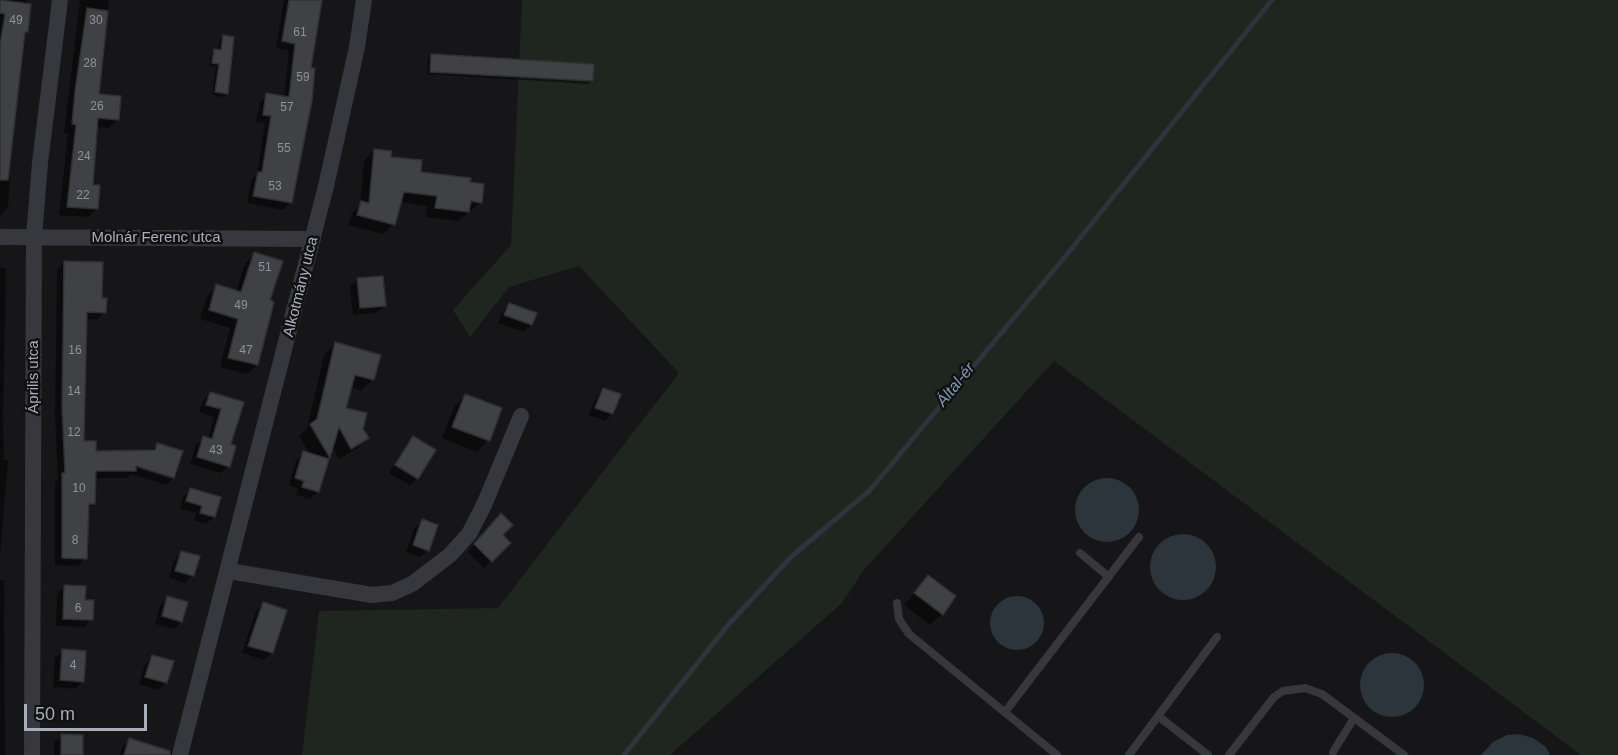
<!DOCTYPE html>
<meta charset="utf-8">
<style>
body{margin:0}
#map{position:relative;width:1618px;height:755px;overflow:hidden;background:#161618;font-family:Arial,sans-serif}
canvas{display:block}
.scale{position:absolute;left:24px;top:704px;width:123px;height:27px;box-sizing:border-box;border:3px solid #a8adb8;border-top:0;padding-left:8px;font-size:18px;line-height:21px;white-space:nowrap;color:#a8adb8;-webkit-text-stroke:4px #111113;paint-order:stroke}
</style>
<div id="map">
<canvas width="1618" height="755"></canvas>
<div class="scale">50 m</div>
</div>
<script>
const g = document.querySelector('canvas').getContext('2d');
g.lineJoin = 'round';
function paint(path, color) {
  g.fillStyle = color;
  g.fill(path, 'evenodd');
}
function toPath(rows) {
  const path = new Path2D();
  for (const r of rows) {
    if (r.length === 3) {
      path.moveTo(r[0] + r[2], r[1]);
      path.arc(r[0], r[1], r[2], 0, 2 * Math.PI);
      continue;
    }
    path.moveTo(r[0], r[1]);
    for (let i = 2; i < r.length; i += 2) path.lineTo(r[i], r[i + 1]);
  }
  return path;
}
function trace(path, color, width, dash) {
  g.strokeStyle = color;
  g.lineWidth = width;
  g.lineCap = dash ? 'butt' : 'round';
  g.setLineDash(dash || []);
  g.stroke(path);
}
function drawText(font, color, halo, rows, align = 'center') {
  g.font = font + ' Arial,sans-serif';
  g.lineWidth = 5;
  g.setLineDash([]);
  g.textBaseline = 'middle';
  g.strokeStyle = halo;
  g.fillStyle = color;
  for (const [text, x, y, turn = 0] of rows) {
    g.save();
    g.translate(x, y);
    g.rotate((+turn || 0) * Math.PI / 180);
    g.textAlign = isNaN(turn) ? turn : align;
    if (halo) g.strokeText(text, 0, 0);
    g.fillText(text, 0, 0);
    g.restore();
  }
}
paint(toPath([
 [522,0,1618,0,1618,755,1581,755,1054,361,863,571,842,603,670,755,302,755,319,611,498,608,679,373,579,266,509,287,470,337,453,310,511,245]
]), '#1e261f');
paint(toPath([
 [1107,510,32],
 [1183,567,33],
 [1017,623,27],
 [1392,685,32],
 [1519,734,1533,738,1546,747,1550,755,1481,755,1493,742,1507,735]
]), '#2c353c');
paint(toPath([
 [0,0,27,0,26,31,23,35,7,177,10,177,8,208,0,216],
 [80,0,109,0,97,95,117,120,109,128,96,127,91,186,97,209,88,217,59,215,68,133,64,133],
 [284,0,321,0,291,202,283,210,247,203,251,180,257,175,265,123,256,122,260,102,267,95,284,97,289,51,276,48],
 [223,37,227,94,223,97,212,95,216,67,210,66,212,54,218,51,220,40],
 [432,55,592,81,588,84,427,74,428,58],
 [374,150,420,173,469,183,481,202,458,221,426,217,427,206,399,202,393,224,383,234,348,225,352,213,360,205,364,161],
 [255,254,268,301,257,365,247,374,220,367,230,328,200,319,207,296,217,286,236,292,245,263],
 [64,262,100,300,105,312,97,320,85,319,83,443,94,452,150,452,158,445,173,478,166,485,131,474,127,478,95,478,94,504,87,510,85,558,78,566,55,565,55,482,58,480,55,415,57,270],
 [130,463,171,476,171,479,129,465],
 [0,268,6,268,3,418,4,460,8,460,0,557],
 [357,280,385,305,377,313,353,315,350,287],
 [509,304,531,325,524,332,498,323,502,312],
 [335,344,373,379,361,391,350,387,344,409,367,438,356,449,339,459,332,446,318,492,310,499,296,495,298,488,289,485,296,460,303,453,310,455,299,436,307,429,324,355],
 [603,390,612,413,605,421,589,415,596,397],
 [210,394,242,403,230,445,228,466,221,473,190,464,196,445,204,438,208,439,214,417,199,412,203,401],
 [465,396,500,409,488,440,477,452,442,438,454,407],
 [413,438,417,478,410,485,389,473],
 [191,489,214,517,206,524,194,520,196,513,180,509,183,497],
 [422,521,427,550,420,557,406,552,414,529],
 [494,522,509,543,484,568,468,552],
 [181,552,193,575,185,583,169,578,174,560],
 [928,577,942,614,930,625,904,605],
 [0,580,4,580,5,755,0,755],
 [64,587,84,601,92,619,84,627,56,626,57,594],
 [168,598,181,622,174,629,155,624,160,605],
 [263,604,272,652,264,660,242,653,256,611],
 [63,651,83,681,75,689,53,687,55,658],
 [152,657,166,682,158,690,139,684,145,664],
 [62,736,81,755,54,755,54,743],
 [129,740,147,755,120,755,122,747]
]), '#0007');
trace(toPath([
 [624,755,728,625,791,557,870,490,1064,258,1272,0]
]), '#2c353c', 5);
const building = toPath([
 [0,0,31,4,28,32,25,32,8,180,0,180,0,45,5,14,0,13,0,0],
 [289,0,322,0,311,68,315,68,312,100,292,203,253,196,258,172,262,172,271,116,263,115,266,93,289,97,295,44,282,41,289,0],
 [87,8,108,11,99,94,121,96,119,120,98,118,93,185,100,185,98,209,67,207,76,125,72,124,75,91,87,8],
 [223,35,234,37,228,94,215,92,219,64,212,63,214,49,221,50,223,35],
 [431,54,594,64,593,81,430,72,431,54],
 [374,149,392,151,391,157,422,160,421,172,471,178,470,182,484,184,482,203,471,201,469,212,435,208,437,196,404,192,395,225,357,215,361,201,369,203,374,149],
 [254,252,283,261,270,300,274,302,258,365,228,358,238,319,209,310,216,284,241,292,254,252],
 [64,261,103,262,102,298,107,298,106,313,87,312,84,441,96,441,96,451,155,450,157,443,183,451,174,478,136,466,136,471,96,471,95,504,89,504,87,559,62,558,62,473,65,473,62,407,64,261],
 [383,276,386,306,360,308,357,278,383,276],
 [509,303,537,313,532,325,504,315,509,303],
 [335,342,381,355,374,380,355,375,346,408,367,413,363,429,369,438,351,449,339,427,330,458,310,424,317,419,335,342],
 [603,388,621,394,613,414,595,408,603,388],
 [210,392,244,402,231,444,236,446,230,467,197,457,203,436,212,439,221,409,206,405,210,392],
 [465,394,502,408,490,441,452,427,465,394],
 [413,436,436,450,418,479,395,465,413,436],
 [303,451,329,459,319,492,302,487,304,481,295,478,303,451],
 [190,488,221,497,215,517,200,513,202,506,186,501,190,488],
 [501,513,513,525,503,535,511,543,492,562,474,544,501,513],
 [422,519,438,525,429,551,413,545,422,519],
 [181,551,200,556,194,576,175,571,181,551],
 [928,575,956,596,943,615,914,593,928,575],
 [64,585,86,586,85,600,94,600,93,620,63,619,64,585],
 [167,596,188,602,182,622,162,616,167,596],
 [263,602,287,610,273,653,248,646,263,602],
 [62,649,86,651,84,682,60,680,62,649],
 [152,655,174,661,167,683,145,677,152,655],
 [61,734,83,735,83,755,61,755,61,734],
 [129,738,170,751,170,755,124,755,129,738]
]);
paint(building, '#404145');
trace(building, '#303034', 1.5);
trace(toPath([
 [1080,553,1109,577],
 [897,603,899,619,909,634,1057,755],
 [1005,712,1139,537],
 [1158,716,1208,755],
 [1333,752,1354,718],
 [1129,755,1217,637],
 [1229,755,1274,697,1283,691,1305,688,1322,694,1404,755]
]), '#37383d', 8);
trace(toPath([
 [0,237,313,239],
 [229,571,372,595,392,593,412,584,450,555,469,534,484,505,521,416],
 [32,755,34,237,40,163,60,0],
 [180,755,326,186,357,47,364,0]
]), '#37383d', 16);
drawText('12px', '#8e929b', null, [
 ["49",16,21],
 ["30",96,21],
 ["61",300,33],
 ["28",90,64],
 ["59",303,78],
 ["26",97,107],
 ["57",287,108],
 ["55",284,149],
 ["24",84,157],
 ["53",275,187],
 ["22",83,196],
 ["51",265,268],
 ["49",241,306],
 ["16",75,351],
 ["47",246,351],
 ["14",74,392],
 ["12",74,433],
 ["43",216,451],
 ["10",79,489],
 ["8",75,541],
 ["6",78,609],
 ["4",73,666]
]);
drawText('15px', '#a8adb8', '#111113', [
 ["Molnár Ferenc utca",156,238],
 ["Alkotmány utca",301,287,-76],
 ["Április utca",34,377,-90]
]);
drawText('italic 16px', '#7f9bb3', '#111113', [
 ["Által-ér",956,385,-51]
]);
</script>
